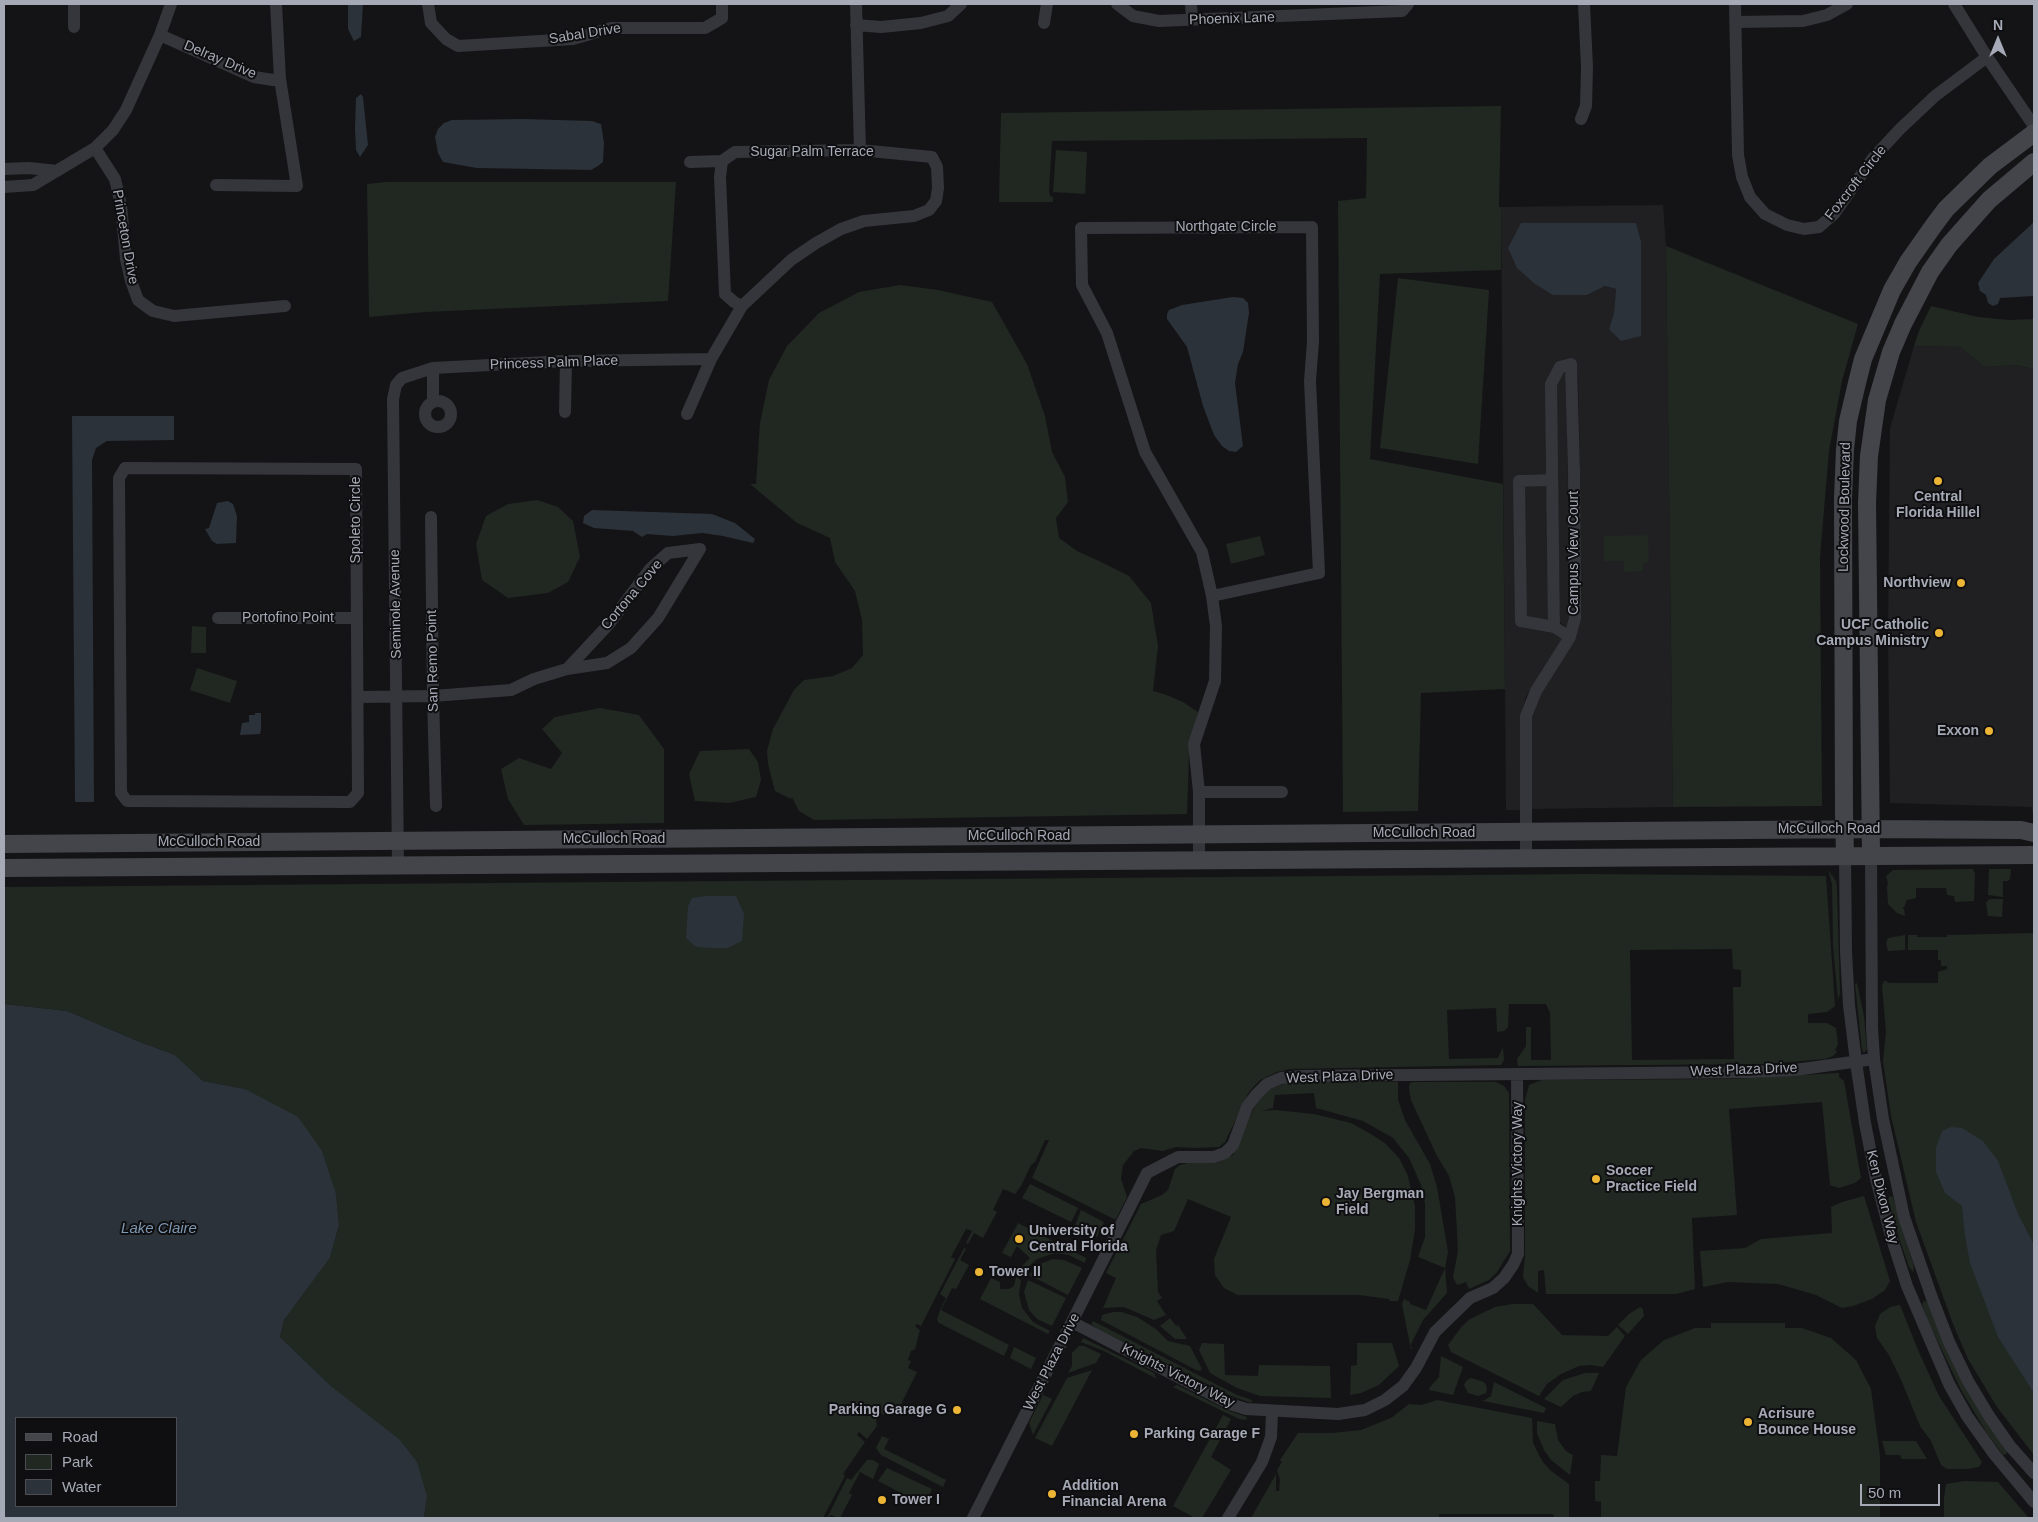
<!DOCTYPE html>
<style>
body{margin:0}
#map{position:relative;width:2038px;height:1522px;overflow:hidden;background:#141416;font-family:Arial,sans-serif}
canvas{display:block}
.frame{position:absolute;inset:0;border:5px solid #a6aab6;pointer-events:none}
.legend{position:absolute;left:15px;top:1417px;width:162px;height:90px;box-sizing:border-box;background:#0f0f11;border:1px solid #4b4d53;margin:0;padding:6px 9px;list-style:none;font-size:15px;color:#a6aab6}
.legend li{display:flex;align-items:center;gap:10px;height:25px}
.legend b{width:25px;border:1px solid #4b4d53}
.north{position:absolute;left:1973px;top:15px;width:50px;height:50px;-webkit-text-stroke:4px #0f0f11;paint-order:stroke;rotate:0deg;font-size:14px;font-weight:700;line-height:20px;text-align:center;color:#a6aab6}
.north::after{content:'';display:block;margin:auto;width:18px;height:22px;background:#a6aab6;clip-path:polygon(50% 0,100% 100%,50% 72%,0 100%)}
.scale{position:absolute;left:1860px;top:1484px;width:80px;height:22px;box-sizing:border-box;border:2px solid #a6aab6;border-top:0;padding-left:6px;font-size:15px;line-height:18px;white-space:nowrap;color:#a6aab6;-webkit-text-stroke:4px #0f0f11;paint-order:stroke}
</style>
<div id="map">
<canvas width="2038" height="1522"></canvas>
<div class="frame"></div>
<ul class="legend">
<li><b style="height:6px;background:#43454b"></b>Road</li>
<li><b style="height:14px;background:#202821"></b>Park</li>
<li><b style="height:14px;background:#2b3239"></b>Water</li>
</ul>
<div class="north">N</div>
<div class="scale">50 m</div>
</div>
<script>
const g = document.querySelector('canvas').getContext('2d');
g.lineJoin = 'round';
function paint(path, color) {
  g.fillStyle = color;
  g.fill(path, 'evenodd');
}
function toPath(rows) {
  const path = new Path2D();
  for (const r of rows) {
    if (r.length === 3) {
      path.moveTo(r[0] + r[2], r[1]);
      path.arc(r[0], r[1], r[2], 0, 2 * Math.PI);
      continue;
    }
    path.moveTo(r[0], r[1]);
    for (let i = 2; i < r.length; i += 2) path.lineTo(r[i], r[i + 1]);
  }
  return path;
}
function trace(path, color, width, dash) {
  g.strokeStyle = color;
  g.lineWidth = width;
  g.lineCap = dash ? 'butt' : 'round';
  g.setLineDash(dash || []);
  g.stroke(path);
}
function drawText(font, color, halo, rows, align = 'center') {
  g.font = font + ' Arial,sans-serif';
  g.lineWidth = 4;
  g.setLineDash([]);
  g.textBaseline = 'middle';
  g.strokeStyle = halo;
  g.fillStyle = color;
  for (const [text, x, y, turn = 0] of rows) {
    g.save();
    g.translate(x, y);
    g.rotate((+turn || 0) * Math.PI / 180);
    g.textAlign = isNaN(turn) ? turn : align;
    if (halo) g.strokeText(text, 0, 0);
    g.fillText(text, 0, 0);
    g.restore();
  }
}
paint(toPath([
 [1663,205,1666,246,1673,807,1531,809,1532,717,1540,694,1577,635,1580,477,1578,377,1576,363,1570,358,1555,364,1547,474,1519,475,1520,627,1552,633,1562,639,1526,697,1521,714,1520,810,1506,810,1501,207],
 [1636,223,1641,241,1641,336,1609,329,1614,313,1616,289,1605,286,1587,295],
 [1914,346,1960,347,1984,367,2015,365,2034,369,2034,826,2032,807,1890,803,1888,636,1890,428],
 [1563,372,1566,372,1567,378,1569,617,1567,628,1560,622,1556,386],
 [1547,486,1549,620,1526,616,1525,487]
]), '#202023');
paint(toPath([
 [1501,106,1499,207,1501,207,1501,270,1380,274,1370,459,1503,484,1505,689,1421,693,1418,811,1343,812,1338,201,1366,198,1367,138,1052,141,1049,191,1050,196,1053,197,1053,202,999,202,1001,113],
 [1056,150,1087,152,1085,194,1053,192],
 [386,182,676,182,668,301,425,312,369,317,367,184],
 [1666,246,1858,324,1842,381,1829,451,1820,557,1822,806,1673,807],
 [1398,278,1489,290,1478,464,1380,448],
 [900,285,938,290,992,302,1027,364,1045,416,1052,452,1065,477,1068,502,1056,518,1059,538,1077,551,1099,561,1129,576,1151,603,1158,646,1153,691,1164,694,1183,702,1198,712,1189,753,1187,814,814,820,799,811,792,797,791,799,775,791,768,764,767,751,773,729,794,690,804,680,833,676,852,668,863,655,862,620,855,591,835,562,830,538,797,523,750,484,756,484,760,423,769,380,787,346,819,313,859,292],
 [1931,306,1978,317,2009,320,2034,319,2034,369,2015,365,1984,367,1960,347,1914,346,1919,331],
 [537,500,558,507,573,521,580,557,568,582,548,593,508,598,482,580,476,544,486,516,508,504],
 [1648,535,1649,563,1643,563,1643,571,1624,572,1624,561,1604,561,1604,536],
 [1260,536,1265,555,1231,564,1226,544],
 [192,626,206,627,206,653,191,653],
 [197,668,237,681,230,703,190,690],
 [600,708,639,715,664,749,664,823,524,825,508,799,501,769,519,758,551,769,562,753,542,729,555,717],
 [749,749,758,762,761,780,756,797,729,803,695,801,689,774,700,751],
 [1973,869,1975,874,1974,901,1955,902,1954,896,1947,895,1946,888,1916,888,1916,898,1907,900,1904,907,1902,907,1904,909,1905,916,1897,913,1888,904,1887,888,1888,883,1886,876,1893,870],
 [1989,869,2011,869,2010,879,2008,881,2003,881,2003,897,1988,895],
 [1828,870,1836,881,1837,887,1840,993,1838,1000,1833,946,1832,884],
 [1586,874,1826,876,1835,1006,1827,1012,1808,1014,1808,1023,1827,1023,1836,1028,1838,1044,1835,1050,1837,1052,1833,1056,1825,1059,1766,1064,1518,1066,1517,1059,1526,1046,1526,1027,1531,1027,1531,1060,1551,1060,1550,1013,1546,1004,1509,1004,1508,1027,1504,1031,1497,1032,1496,1008,1447,1010,1449,1059,1498,1058,1503,1047,1504,1060,1501,1065,1290,1069,1277,1072,1260,1080,1249,1092,1225,1142,1219,1147,1196,1148,1176,1147,1163,1151,1141,1148,1134,1151,1123,1165,1122,1171,1121,1179,1127,1197,1116,1219,1114,1219,1032,1178,1049,1140,1045,1140,1035,1162,1031,1165,1021,1186,1015,1194,1003,1189,993,1210,997,1212,983,1238,974,1233,968,1244,966,1243,972,1231,966,1229,951,1257,955,1259,921,1326,917,1324,915,1326,920,1330,915,1349,911,1351,908,1360,911,1361,908,1368,917,1372,896,1414,888,1409,884,1415,881,1413,876,1420,877,1426,867,1439,859,1432,857,1435,865,1442,843,1474,845,1476,823,1518,424,1518,427,1496,332,1387,280,1337,284,1320,330,1258,339,1225,336,1194,245,1089,203,1081,175,1055,140,1042,67,1011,4,1004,4,887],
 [1732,949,1733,969,1741,970,1741,987,1733,987,1734,1059,1632,1060,1630,950],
 [1992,899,2003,899,2002,917,1988,916,1986,903,1988,900],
 [2034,933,2034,1455,1997,1407,1968,1359,1953,1324,1916,1222,1891,1116,1883,1061,1886,1032,1882,986,1884,981,1886,981,1889,983,1938,983,1938,972,1947,969,1947,966,1941,966,1941,960,1938,960,1938,950,1908,950,1908,935,1917,935,1917,937,1947,937,1947,935],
 [1905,935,1905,950,1888,951,1886,943,1888,938],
 [1857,983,1864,1016,1867,1049,1864,1053,1862,1050,1855,984],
 [1839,1073,1839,1077,1844,1081,1861,1178,1855,1183,1839,1188,1830,1185,1822,1102,1729,1109,1737,1215,1692,1218,1695,1289,1676,1294,1546,1294,1544,1270,1538,1271,1538,1293,1528,1286,1523,1277,1525,1255,1525,1100,1529,1085,1542,1080,1733,1079],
 [1313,1081,1398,1082,1398,1100,1405,1120,1430,1164,1437,1187,1448,1252,1445,1268,1447,1293,1423,1320,1410,1346,1412,1347,1411,1350,1402,1304,1404,1299,1410,1302,1410,1304,1426,1310,1445,1268,1418,1257,1425,1237,1425,1204,1421,1185,1409,1158,1393,1138,1363,1121,1316,1108,1314,1093,1275,1095,1273,1108,1261,1111,1275,1110,1314,1114,1351,1123,1371,1134,1386,1144,1399,1158,1408,1176,1415,1206,1415,1229,1410,1260,1398,1301,1390,1301,1389,1299,1359,1295,1238,1295,1224,1288,1215,1275,1214,1259,1231,1217,1188,1199,1174,1231,1161,1235,1156,1250,1158,1292,1162,1298,1157,1301,1166,1315,1154,1320,1124,1307,1103,1308,1116,1278,1106,1273,1141,1204,1162,1195,1168,1190,1175,1169,1180,1165,1192,1162,1217,1163,1233,1155,1253,1110,1259,1100,1268,1090,1286,1083],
 [1414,1082,1496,1082,1504,1086,1509,1093,1510,1251,1497,1272,1489,1280,1469,1289,1466,1282,1457,1285,1453,1277,1458,1251,1455,1197,1449,1176,1436,1154,1411,1100,1409,1088,1410,1083],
 [1030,1184,1078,1208,1071,1222,1022,1198],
 [1864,1196,1890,1281,1885,1290,1872,1299,1853,1306,1842,1308,1816,1295,1778,1284,1728,1282,1703,1287,1700,1251,1745,1248,1761,1239,1832,1233,1831,1207,1842,1202],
 [1890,1196,1893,1197,1914,1266,1913,1272,1909,1267,1899,1238,1888,1199],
 [1081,1210,1104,1222,1097,1237,1075,1226],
 [1018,1223,1086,1258,1085,1263,1069,1255,1055,1253,1037,1259,1026,1269,1022,1266,1030,1258,1017,1246,1011,1257,1002,1253],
 [964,1248,966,1249,960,1260,969,1265,956,1289,952,1288,941,1310,1009,1345,1004,1356,939,1323,937,1320,940,1310,946,1298,940,1294],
 [1053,1259,1064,1260,1082,1268,1068,1295,1029,1275,1040,1264],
 [1016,1277,1021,1280,1019,1294,1022,1308,1033,1322,1050,1331,1048,1334,980,1299,991,1278,1000,1282,1000,1289,1009,1289,1014,1286],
 [1028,1280,1066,1298,1052,1326,1037,1319,1029,1310,1024,1292],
 [1924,1301,1928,1302,2008,1452,2006,1454,2003,1455,1988,1435,1961,1390,1928,1321,1922,1304],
 [1512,1304,1533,1304,1562,1335,1608,1336,1617,1327,1625,1336,1603,1367,1591,1365,1579,1366,1561,1374,1547,1384,1539,1396,1451,1352,1448,1345,1462,1326,1470,1319,1495,1307],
 [1900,1305,1918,1350,1939,1396,1982,1462,1979,1467,1967,1469,1947,1469,1941,1465,1931,1441,1920,1426,1902,1382,1889,1355,1877,1338,1875,1326,1880,1314,1890,1307],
 [1640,1307,1643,1309,1644,1316,1628,1334,1618,1325,1629,1314],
 [1113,1312,1122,1312,1137,1317,1156,1329,1168,1341,1190,1346,1202,1369,1200,1371,1196,1370,1101,1320,1102,1315],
 [1170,1318,1176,1326,1178,1325,1187,1339,1175,1339,1160,1326],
 [1093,1321,1237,1395,1252,1400,1251,1403,1229,1395,1098,1329,1091,1324],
 [1711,1323,1785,1323,1785,1328,1802,1328,1831,1338,1856,1360,1871,1389,1880,1456,1880,1518,1601,1518,1601,1502,1595,1501,1595,1481,1600,1481,1601,1455,1617,1456,1626,1387,1641,1360,1664,1340,1695,1328,1711,1328],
 [1083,1338,1154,1373,1157,1379,1104,1351,1081,1342],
 [1202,1343,1224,1344,1225,1375,1258,1376,1259,1365,1330,1366,1331,1398,1260,1396,1237,1388,1210,1373,1199,1350],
 [1357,1343,1392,1343,1399,1366,1379,1385,1361,1393,1350,1395,1351,1366,1357,1365],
 [1079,1346,1084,1346,1101,1354,1096,1363,1068,1373,1072,1366,1072,1353],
 [1014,1347,1036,1358,1031,1369,1010,1358],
 [1441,1356,1463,1367,1453,1395,1429,1390,1430,1387,1439,1377],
 [1092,1370,1052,1446,1035,1438,1067,1378],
 [1585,1373,1599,1373,1591,1391,1582,1392,1573,1396,1561,1407,1544,1399,1563,1380],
 [1471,1378,1484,1382,1487,1387,1486,1393,1478,1396,1468,1393,1464,1385,1466,1381],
 [1494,1382,1546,1408,1544,1413,1483,1401,1491,1396],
 [1177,1385,1229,1411,1247,1417,1246,1420,1239,1419,1173,1387],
 [1043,1395,1052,1399,1033,1435,1029,1423],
 [1437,1400,1532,1418,1533,1443,1542,1461,1550,1470,1569,1484,1569,1518,1554,1518,1553,1514,1439,1514,1439,1518,1251,1518,1276,1474,1276,1491,1279,1491,1280,1480,1277,1470,1282,1462,1280,1460,1298,1433,1332,1433,1361,1430,1391,1418,1409,1404,1421,1405],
 [1223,1415,1231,1419,1211,1457,1231,1470,1202,1518,1195,1518,1173,1506],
 [1537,1421,1555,1424,1558,1440,1566,1451,1573,1455,1570,1475,1551,1460,1544,1450,1537,1433],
 [882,1436,889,1439,884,1449,946,1480,943,1487,881,1455,876,1448],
 [1882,1441,1916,1441,1927,1459,1902,1459,1900,1455,1886,1455],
 [867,1460,873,1460,879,1464,873,1479,860,1472,849,1493,852,1495,840,1518,831,1515,827,1518,847,1478,851,1480],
 [887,1468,932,1489,924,1505,878,1481],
 [1965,1481,1998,1482,2029,1518,1944,1518,1944,1498,1946,1484]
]), '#202821');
paint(toPath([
 [348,4,363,4,361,37,354,41,348,29],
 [361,94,363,97,368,145,360,157,356,150,355,129,356,98],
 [524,119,592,121,601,124,604,143,603,162,598,166,591,170,477,168,443,162,438,153,435,137,438,129,444,123,452,120],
 [2034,222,2034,296,2000,298,1998,304,1993,306,1988,303,1986,295,1980,291,1978,283,1994,259],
 [1521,223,1636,223,1641,241,1641,336,1621,341,1609,329,1614,313,1616,289,1605,286,1587,295,1553,295,1535,284,1517,268,1508,248],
 [1233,297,1243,298,1248,303,1249,313,1243,352,1238,364,1235,383,1243,446,1236,452,1229,451,1222,446,1214,435,1203,406,1187,347,1167,319,1167,314,1169,310,1182,305],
 [72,416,174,416,174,440,107,441,96,448,92,460,94,802,75,802],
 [228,501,233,504,237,516,236,543,217,544,212,541,205,529,209,528,217,503],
 [592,510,712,514,735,523,755,539,753,543,723,536,702,533,673,536,647,534,642,537,633,531,594,528,583,523,584,516],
 [255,713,261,713,261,730,260,734,240,735,242,723,249,722,249,715,255,715],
 [707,896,736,896,744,914,742,941,728,948,712,948,696,947,686,938,688,906,692,898],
 [4,1004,67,1011,140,1042,175,1055,203,1081,245,1089,298,1117,322,1151,336,1194,339,1225,330,1258,284,1320,280,1337,332,1387,399,1439,417,1462,427,1496,424,1518,5,1518],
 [16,1418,176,1418,176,1506,16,1506],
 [1951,1127,1962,1128,1983,1141,1998,1161,2018,1214,2034,1245,2034,1393,1998,1337,1970,1263,1965,1236,1962,1206,1945,1193,1936,1172,1936,1148,1942,1131]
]), '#2b3239');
trace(toPath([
 [74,4,74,27],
 [428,4,431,23,446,39,458,46,573,39,611,28,705,28,722,18,722,4],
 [856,4,860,150],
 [1117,4,1133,16,1159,21,1402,11,1408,4],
 [1191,4,1192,20],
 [1735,4,1738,155,1742,177,1750,197,1765,214,1787,225,1804,229,1819,227,1834,214,1873,158,1900,129,1935,96,1987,57],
 [1954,4,1987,57,2034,126],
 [1736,22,1803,21,1827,15,1847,4],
 [1044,23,1047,4],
 [856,25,881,27,921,23,948,16,961,4],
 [160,35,254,77,273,80,280,79],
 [1581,119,1586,106,1587,67,1584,4],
 [95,148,115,179,121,205,126,259,131,281,138,300,143,304,153,311,174,316,285,306],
 [690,162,722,161,720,177,725,294,734,302,742,306],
 [4,169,29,168,57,171],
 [216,185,297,186,280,79,276,4],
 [4,187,33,185,95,148,113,130,126,110,160,35,171,4],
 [1312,227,1313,341,1310,381,1319,573,1212,596,1202,552,1145,452,1107,333,1082,285,1081,228,1312,227],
 [438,414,13],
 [433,402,433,368,566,361,711,359],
 [565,412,566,361],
 [687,414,711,359,742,306,791,260,816,243,841,229,864,221,914,216,929,210,936,201,938,188,937,167,932,157,860,150,735,152,722,161],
 [125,468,356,469,358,793,350,802,127,801,121,793,119,478,125,468],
 [1552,480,1519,481,1521,621,1554,627],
 [431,517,433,696,436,806],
 [218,618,357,618],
 [359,697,433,696,511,690,534,679,567,669,607,663,631,648,658,618,700,549,668,553,650,569,609,624,567,669],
 [1199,792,1282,792],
 [1871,855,1872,1028,1874,1059,1883,1119,1904,1217,1932,1298,1949,1342,1968,1381,1989,1416,2010,1446,2034,1473],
 [1845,856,1846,952,1849,1005,1856,1062,1865,1123,1876,1179,1891,1236,1907,1286,1949,1384,1967,1416,1994,1454,2034,1502],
 [1526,857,1526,716,1536,691,1570,637,1575,618,1574,471,1571,364,1560,367,1551,384,1554,627,1570,637],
 [1199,860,1199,792,1194,744,1215,681,1216,626,1212,596],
 [398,866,393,399,396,385,402,378,433,368],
 [1072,1322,1230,1404,1246,1409,1338,1414,1365,1410,1385,1400,1403,1386,1416,1368,1435,1332,1470,1298,1493,1288,1504,1278,1513,1265,1518,1254,1518,1239,1517,1074],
 [973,1518,1147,1173,1178,1157,1214,1157,1225,1153,1233,1145,1247,1107,1256,1095,1267,1084,1281,1078,1301,1076,1750,1072,1795,1070,1874,1059],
 [1228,1518,1262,1462,1271,1437,1272,1412]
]), '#35363b', 12);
trace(toPath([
 [4,844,1871,829,2021,830,2034,833],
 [1871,855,1867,503,1869,456,1877,400,1891,352,1903,324,1930,272,1949,245,1989,200,2034,162],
 [1845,856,1844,814,1843,498,1845,449,1848,421,1857,383,1863,359,1892,290,1908,262,1934,225,1946,209,1990,166,2034,133],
 [4,868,2034,855]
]), '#43454b', 18);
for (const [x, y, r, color] of [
 [1938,481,5,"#ecb536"],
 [1961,583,5,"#ecb536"],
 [1939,633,5,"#ecb536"],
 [1989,731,5,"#ecb536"],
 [1596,1179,5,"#ecb536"],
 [1326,1202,5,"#ecb536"],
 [1019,1239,5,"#ecb536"],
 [979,1272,5,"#ecb536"],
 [957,1410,5,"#ecb536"],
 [1748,1422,5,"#ecb536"],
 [1134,1434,5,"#ecb536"],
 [1052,1494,5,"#ecb536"],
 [882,1500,5,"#ecb536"]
]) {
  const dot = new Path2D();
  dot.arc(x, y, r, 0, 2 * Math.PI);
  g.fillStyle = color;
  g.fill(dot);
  trace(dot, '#0f0f11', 2);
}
drawText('14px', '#a6aab6', '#0f0f11', [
 ["Phoenix Lane",1232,19,-2],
 ["Sabal Drive",585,34,-9],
 ["Delray Drive",220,60,23],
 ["Sugar Palm Terrace",812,152],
 ["Foxcroft Circle",1856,183,-52],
 ["Northgate Circle",1226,227],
 ["Princeton Drive",125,237,80],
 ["Princess Palm Place",554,363,-2],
 ["Lockwood Boulevard",1845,507,-89],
 ["Spoleto Circle",356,520,-90],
 ["Campus View Court",1574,553,-90],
 ["Cortona Cove",632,595,-50],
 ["Seminole Avenue",396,604,-91],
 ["Portofino Point",288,618],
 ["San Remo Point",433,661,-91],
 ["McCulloch Road",1829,829],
 ["McCulloch Road",1424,833],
 ["McCulloch Road",1019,836],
 ["McCulloch Road",614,839],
 ["McCulloch Road",209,842],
 ["West Plaza Drive",1744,1070,-2],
 ["West Plaza Drive",1340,1077,-2],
 ["Knights Victory Way",1518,1164,-90],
 ["Ken Dixon Way",1882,1197,76],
 ["West Plaza Drive",1052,1362,-63],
 ["Knights Victory Way",1178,1376,27]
]);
drawText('bold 14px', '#a6aab6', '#0f0f11', [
 ["Central",1938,497,"center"],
 ["Florida Hillel",1938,513,"center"],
 ["Northview",1951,583,"right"],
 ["UCF Catholic",1929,625,"right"],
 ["Campus Ministry",1929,641,"right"],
 ["Exxon",1979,731,"right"],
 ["Soccer",1606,1171],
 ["Practice Field",1606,1187],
 ["Jay Bergman",1336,1194],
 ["Field",1336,1210],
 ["University of",1029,1231],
 ["Central Florida",1029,1247],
 ["Tower II",989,1272],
 ["Parking Garage G",947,1410,"right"],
 ["Acrisure",1758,1414],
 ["Bounce House",1758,1430],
 ["Parking Garage F",1144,1434],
 ["Addition",1062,1486],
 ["Financial Arena",1062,1502],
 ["Tower I",892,1500]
], 'left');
drawText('italic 15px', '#7e97b0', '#0f0f11', [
 ["Lake Claire",159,1229]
]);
</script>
